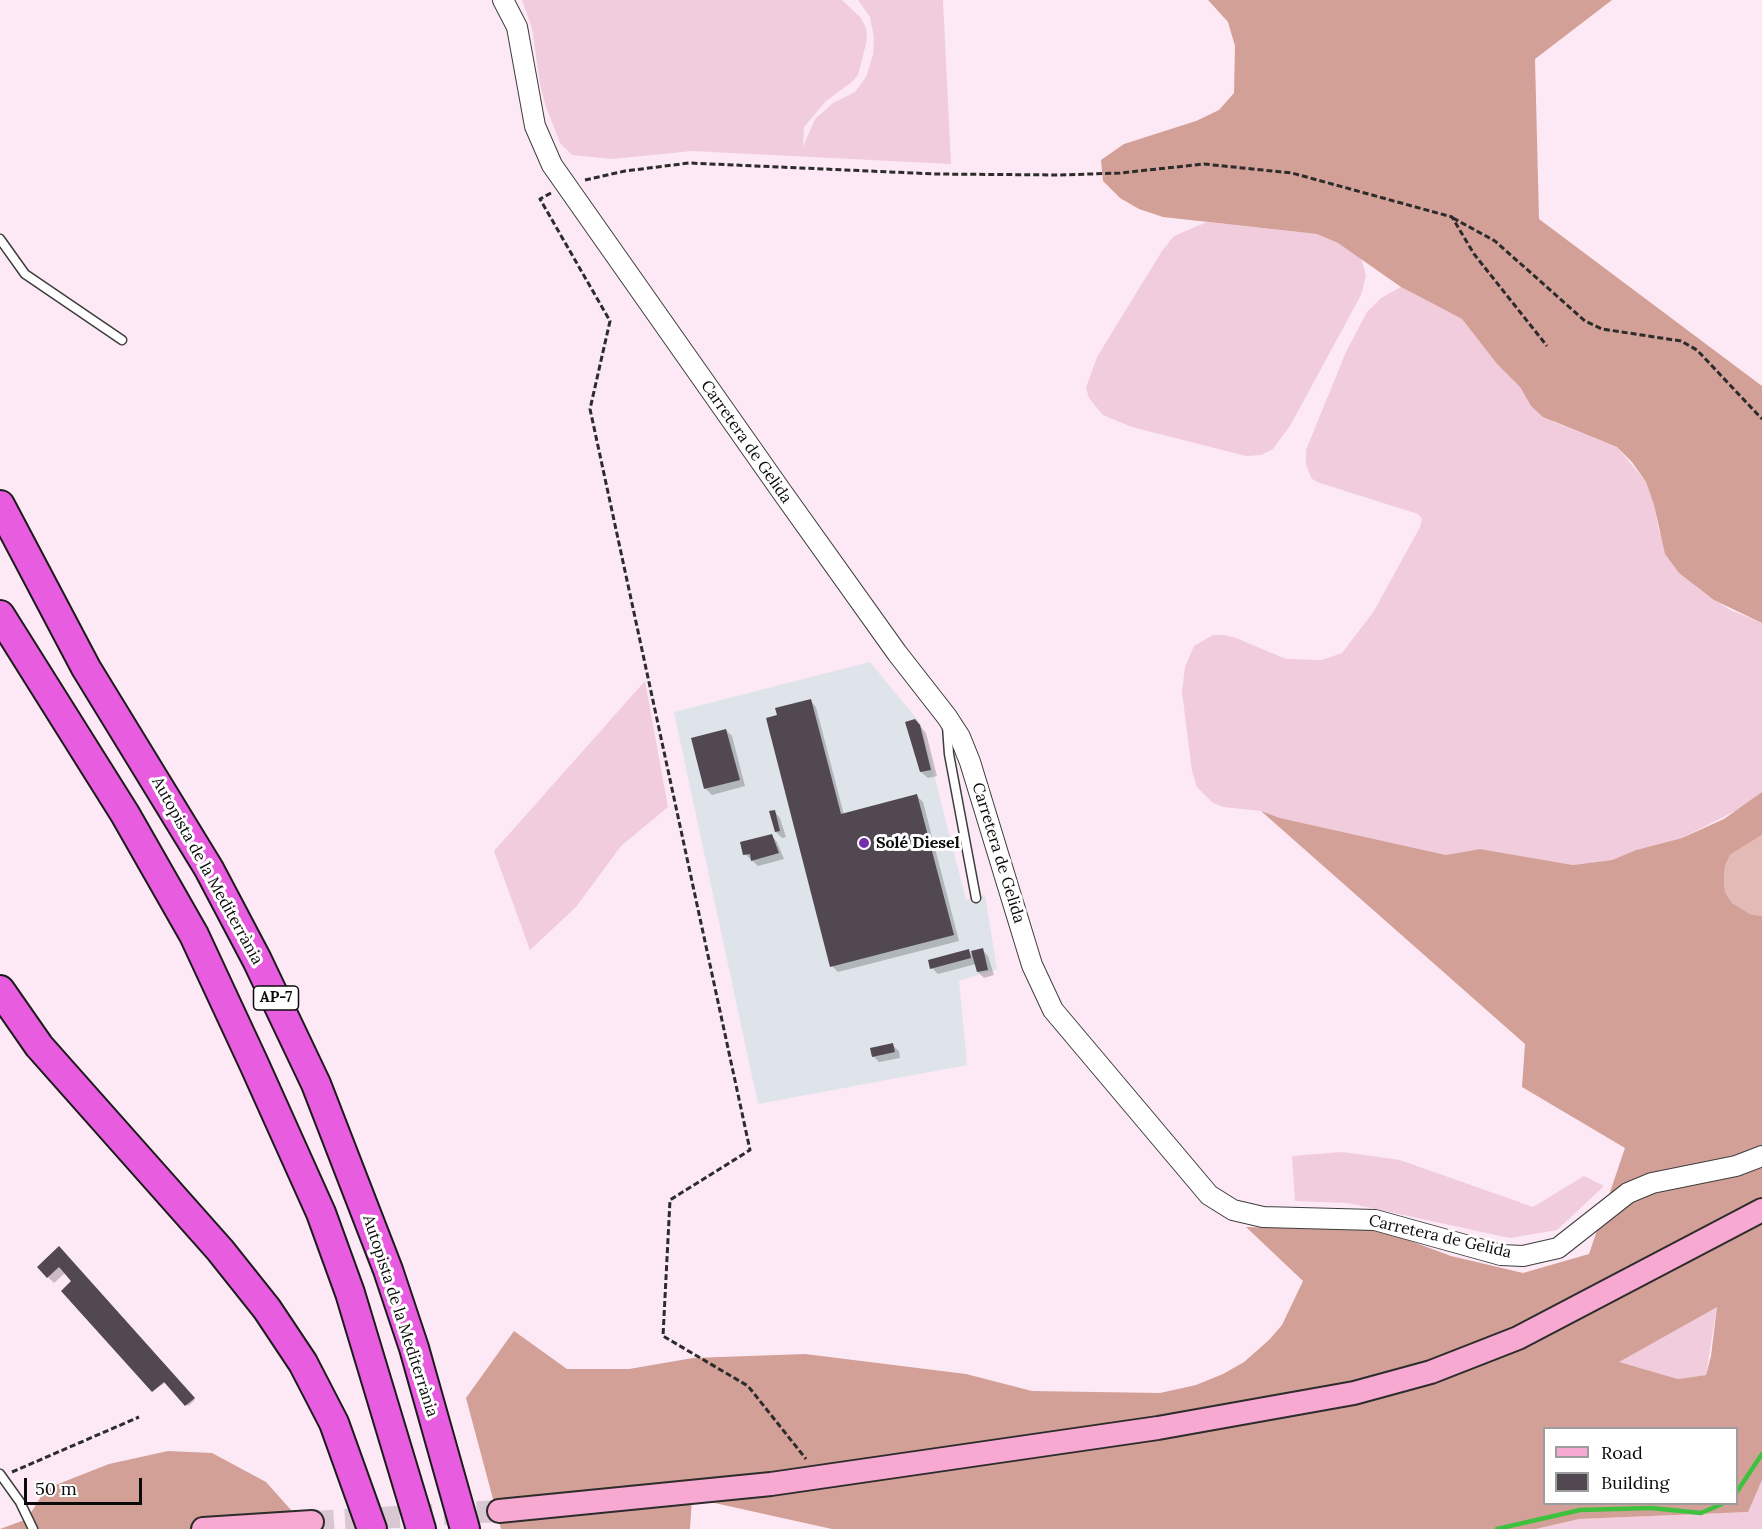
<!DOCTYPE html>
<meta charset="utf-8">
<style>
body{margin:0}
#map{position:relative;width:1762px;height:1529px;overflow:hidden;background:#fde9f5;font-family:Lora,serif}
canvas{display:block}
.legend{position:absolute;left:1543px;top:1427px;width:195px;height:78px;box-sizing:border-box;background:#fff;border:2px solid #9d9d9d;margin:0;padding:8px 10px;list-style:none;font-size:18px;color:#0a0a0a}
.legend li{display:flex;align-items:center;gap:12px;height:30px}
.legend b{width:30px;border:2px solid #9d9d9d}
.scale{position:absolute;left:24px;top:1478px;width:118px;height:27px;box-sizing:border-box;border:3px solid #0a0a0a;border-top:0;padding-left:8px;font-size:18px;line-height:21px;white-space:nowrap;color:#0a0a0a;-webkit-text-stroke:4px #fff;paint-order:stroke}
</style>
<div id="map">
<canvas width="1762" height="1529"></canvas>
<ul class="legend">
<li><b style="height:8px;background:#f8a9d1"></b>Road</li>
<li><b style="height:16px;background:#524852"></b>Building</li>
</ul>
<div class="scale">50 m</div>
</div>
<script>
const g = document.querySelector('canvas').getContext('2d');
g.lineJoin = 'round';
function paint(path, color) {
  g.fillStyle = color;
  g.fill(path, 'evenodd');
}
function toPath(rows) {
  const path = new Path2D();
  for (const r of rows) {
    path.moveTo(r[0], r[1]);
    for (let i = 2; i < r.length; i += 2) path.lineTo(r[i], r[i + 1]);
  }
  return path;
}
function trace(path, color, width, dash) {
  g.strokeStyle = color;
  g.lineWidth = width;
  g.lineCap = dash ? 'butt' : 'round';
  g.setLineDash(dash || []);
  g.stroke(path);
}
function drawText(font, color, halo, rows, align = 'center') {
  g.font = font + ' Lora,serif';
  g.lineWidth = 6;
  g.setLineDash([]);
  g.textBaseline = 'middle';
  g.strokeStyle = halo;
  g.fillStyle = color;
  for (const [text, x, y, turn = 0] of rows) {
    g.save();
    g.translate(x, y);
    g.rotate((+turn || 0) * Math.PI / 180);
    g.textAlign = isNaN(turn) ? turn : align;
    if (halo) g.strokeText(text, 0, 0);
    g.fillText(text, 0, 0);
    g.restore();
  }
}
paint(toPath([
 [870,662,921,724,966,900,985,895,997,969,959,981,967,1065,758,1104,674,712]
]), '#dee4e9');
paint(toPath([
 [522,0,842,0,861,18,866,28,867,39,863,56,858,75,852,82,826,101,804,127,803,147,815,119,833,103,855,92,866,77,873,55,874,38,870,17,858,0,943,0,951,164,692,151,612,159,572,155,560,143,546,107,540,84,532,28],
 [1207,222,1317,234,1338,243,1361,258,1366,275,1361,295,1290,426,1273,449,1261,455,1246,456,1132,427,1103,415,1089,398,1086,388,1097,357,1162,251,1174,236],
 [1401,287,1462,319,1497,364,1520,387,1531,406,1556,423,1617,447,1646,482,1654,505,1659,532,1697,587,1730,610,1762,623,1762,792,1745,806,1682,838,1636,850,1612,860,1573,865,1480,849,1446,855,1280,818,1261,811,1223,807,1213,803,1197,787,1192,771,1182,692,1185,667,1194,646,1213,635,1223,635,1236,638,1286,659,1322,660,1342,653,1374,611,1420,527,1422,519,1418,514,1320,483,1312,479,1306,465,1306,450,1346,352,1367,312,1381,298],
 [645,681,668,807,621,846,576,907,530,950,494,851],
 [1342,1152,1400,1160,1533,1207,1584,1176,1604,1186,1557,1230,1510,1238,1348,1203,1295,1201,1292,1156],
 [1717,1306,1706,1375,1678,1379,1618,1362],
 [1762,1480,1762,1529,1536,1529,1579,1519,1747,1512]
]), '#f0ccdd');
paint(toPath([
 [1762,835,1762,916,1750,914,1732,903,1725,892,1724,879,1725,866,1730,855]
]), '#e4bab6');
paint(toPath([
 [1208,0,1612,0,1535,59,1539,219,1762,386,1762,623,1714,600,1679,573,1665,554,1654,505,1646,482,1632,462,1617,447,1543,417,1531,406,1520,387,1497,364,1462,319,1401,287,1338,243,1317,234,1163,217,1139,209,1120,198,1103,181,1101,160,1124,144,1196,121,1219,110,1234,93,1235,46,1228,22],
 [1762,792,1762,835,1730,855,1725,866,1724,879,1725,892,1732,903,1750,914,1762,916,1762,1480,1748,1512,1579,1519,1536,1529,832,1529,692,1498,690,1529,501,1529,466,1398,514,1331,567,1369,629,1369,693,1358,805,1354,966,1374,1032,1391,1160,1393,1196,1385,1223,1374,1244,1362,1269,1340,1282,1325,1303,1281,1246,1227,1381,1230,1451,1256,1523,1273,1589,1254,1625,1148,1522,1087,1525,1044,1261,811,1280,818,1446,855,1480,849,1573,865,1612,860,1636,850,1682,838,1724,819],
 [1717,1307,1711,1356,1706,1375,1678,1379,1619,1362],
 [1544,1428,1736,1428,1736,1504,1544,1504],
 [168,1451,212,1453,266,1482,308,1529,0,1529,27,1519,42,1495,53,1486,109,1464]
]), '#d3a097');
paint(toPath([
 [810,700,816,707,844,815,917,796,923,802,959,941,838,972,832,966,779,716],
 [915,720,926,733,937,776,928,778,921,772],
 [726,730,732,736,745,786,712,795,706,789],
 [774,811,780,818,786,837,782,838,776,832],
 [771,835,777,842,784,859,758,866,745,854],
 [982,949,988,956,994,975,984,978,978,972,976,964,938,974,932,968,969,951,974,957],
 [892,1045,899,1051,900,1058,879,1062,873,1056],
 [59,1249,195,1400,188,1406,166,1382,153,1391,63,1291,76,1289,65,1273,54,1283,48,1277]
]), '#0003');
trace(toPath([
 [1736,1493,1762,1454],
 [1497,1529,1580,1510,1651,1508,1701,1513,1722,1504]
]), '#3fc140', 4.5);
paint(toPath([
 [811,699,841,814,917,794,954,935,830,967,766,718,777,715,775,708],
 [915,719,920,725,931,770,920,772,905,722],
 [726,729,740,780,704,789,691,738],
 [775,810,780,831,775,832,769,811],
 [772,834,779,853,751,861,750,854,743,855,740,842],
 [983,948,988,970,977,972,971,951],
 [969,949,971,958,930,969,928,960],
 [893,1043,895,1052,872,1057,870,1048],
 [59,1246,195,1398,185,1406,164,1382,152,1392,61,1291,71,1281,59,1267,47,1278,37,1267]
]), '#524852');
trace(toPath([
 [312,1522,499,1511]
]), '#d9c8d2', 22, [22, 11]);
const service = toPath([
 [0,239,25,274,122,340],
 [947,726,949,754,976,898],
 [0,1474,20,1502,33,1529]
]);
const tertiary = toPath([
 [503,0,517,27,535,126,552,165,782,492,897,653,947,717,960,737,970,762,1032,965,1053,1010,1209,1195,1233,1210,1263,1217,1375,1220,1501,1255,1523,1256,1558,1248,1628,1193,1652,1183,1736,1166,1762,1156]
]);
const secondary = toPath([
 [499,1511,771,1484,1158,1428,1354,1393,1431,1372,1518,1338,1762,1210],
 [203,1529,312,1522]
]);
const motorway = toPath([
 [0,505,86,668,209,869,257,960,316,1084,388,1270,414,1348,465,1529],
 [0,615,125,814,194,935,254,1064,321,1213,350,1293,421,1529],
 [0,990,39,1046,220,1250,267,1309,303,1363,334,1423,372,1529]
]);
trace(service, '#3d3d3d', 11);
trace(tertiary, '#3d3d3d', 22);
trace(secondary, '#2c2c2c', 26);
trace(motorway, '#1b1b1b', 32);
trace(toPath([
 [585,180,625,171,689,163,936,174,1060,175,1120,173,1204,164,1292,173,1452,217,1474,254,1547,346],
 [551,193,540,199,610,321,590,409,750,1150,670,1200,663,1336,748,1386,806,1459],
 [1453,218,1495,241,1585,321,1602,329,1681,341,1697,350,1762,419],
 [12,1472,139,1417]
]), '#2c2c2c', 3, [6, 3]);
trace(service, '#fff', 8);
trace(tertiary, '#fff', 20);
trace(secondary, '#f8a9d1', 22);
trace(motorway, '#e85cdf', 28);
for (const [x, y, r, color] of [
 [864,843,6,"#752fad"]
]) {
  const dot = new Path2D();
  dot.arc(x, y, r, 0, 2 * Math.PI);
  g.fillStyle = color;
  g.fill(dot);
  trace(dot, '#fff', 2);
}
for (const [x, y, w] of [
 [276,998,45]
]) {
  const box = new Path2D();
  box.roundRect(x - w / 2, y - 12, w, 24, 4.5);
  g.fillStyle = '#fff';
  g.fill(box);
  trace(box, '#0a0a0a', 1.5);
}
drawText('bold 15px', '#0a0a0a', null, [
 ["AP-7",276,998]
]);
drawText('16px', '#0a0a0a', '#fff', [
 ["Carretera de Gelida",746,442,55],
 ["Carretera de Gelida",998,853,73],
 ["Autopista de la Mediterrània",207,871,61],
 ["Carretera de Gelida",1440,1237,13],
 ["Autopista de la Mediterrània",400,1316,72]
]);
drawText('bold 16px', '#0a0a0a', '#fff', [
 ["Solé Diesel",876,843]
], 'left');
</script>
